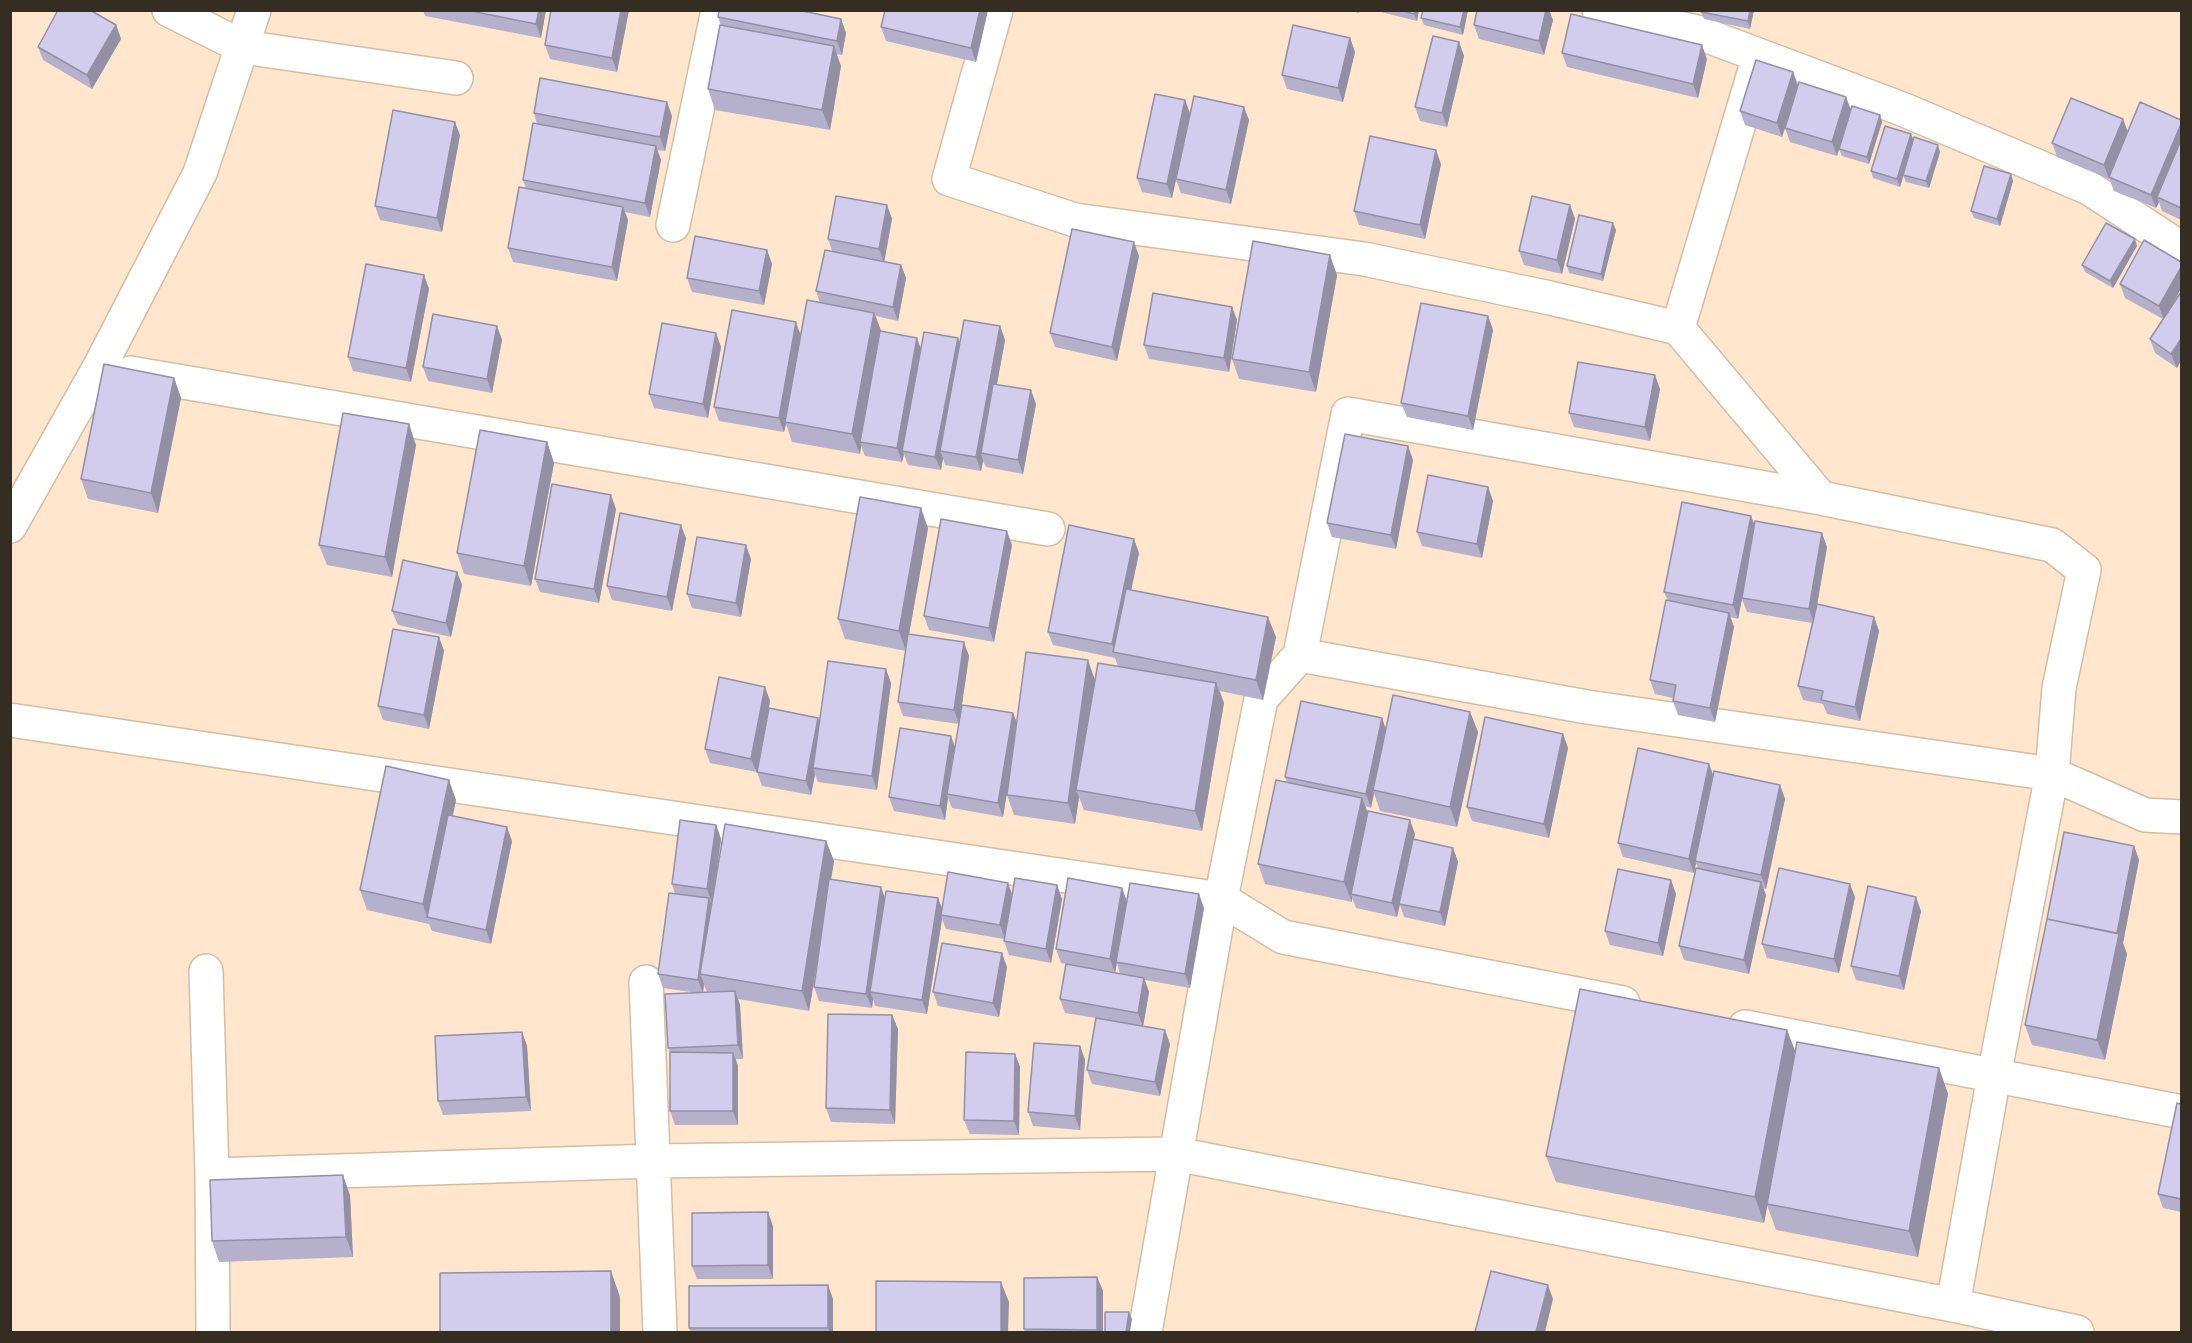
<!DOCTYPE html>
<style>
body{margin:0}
#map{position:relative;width:2192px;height:1343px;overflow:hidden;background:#ffe6cc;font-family:Roboto,sans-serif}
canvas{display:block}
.frame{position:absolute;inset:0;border:12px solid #352c22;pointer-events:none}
</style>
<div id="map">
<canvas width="2192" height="1343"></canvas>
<div class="frame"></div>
</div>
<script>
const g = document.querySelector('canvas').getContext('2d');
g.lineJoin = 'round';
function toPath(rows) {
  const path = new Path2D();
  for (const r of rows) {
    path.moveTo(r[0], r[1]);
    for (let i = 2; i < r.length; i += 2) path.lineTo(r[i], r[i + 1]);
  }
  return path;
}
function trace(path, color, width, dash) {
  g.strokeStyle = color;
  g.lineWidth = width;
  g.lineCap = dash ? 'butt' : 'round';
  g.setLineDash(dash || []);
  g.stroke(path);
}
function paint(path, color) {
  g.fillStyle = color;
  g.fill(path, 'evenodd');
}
const minor = toPath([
 [169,10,243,47,456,78],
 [996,10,949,179,1075,220,1364,259,1550,298,1678,328,1754,73],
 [673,225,718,10],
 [1678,328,1821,498],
 [130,373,1048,529],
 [10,720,1221,899,1283,937,1623,1003],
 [206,971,212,1175,213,1332],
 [646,982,660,1332],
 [1745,1027,2182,1112],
 [212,1175,653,1161,1176,1154,1953,1305,2077,1332],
 [1953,1305,1994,1076,2052,774,2059,688,2084,570,2052,545,1821,498,1348,414,1300,655,1587,707,2052,774,2145,815,2182,817],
 [1145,1332,1221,899,1261,699,1300,655]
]);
const tertiary = toPath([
 [1599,10,1697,32,1902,109,2089,188,2182,249],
 [10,526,99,368,200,173,254,10]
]);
trace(minor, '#d5bda5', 36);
trace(tertiary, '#d5bda5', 36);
trace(minor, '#fff', 33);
trace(tertiary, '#fff', 33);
paint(toPath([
 [423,10,546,10,541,38,425,16],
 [551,10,629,10,617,72,550,59,545,45],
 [719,10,805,10,805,12,841,19,846,33,842,55,836,54,841,66,830,130,715,110,708,89,721,26,718,17],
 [885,10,988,10,976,62,886,41,881,27],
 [1346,10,1359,10,1359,13],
 [1380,10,1419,10,1417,21,1381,12],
 [1423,10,1468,10,1463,35,1424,25,1421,18],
 [1477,10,1549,10,1553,20,1544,55,1479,39,1474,25],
 [1754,10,1750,29,1704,19,1701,12],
 [116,25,121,39,92,89,43,60,38,47],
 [1350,38,1355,52,1343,102,1287,89,1282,75],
 [1459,42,1464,56,1447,127,1420,121,1415,107],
 [1562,53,1707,59,1698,98,1567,67],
 [1793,72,1798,85,1851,110,1880,115,1882,122,1869,164,1842,156,1839,149,1837,156,1790,142,1785,128,1782,137,1745,125,1740,111],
 [1185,100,1190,113,1249,120,1231,204,1181,193,1176,180,1172,198,1142,192,1137,178],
 [534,113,672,116,665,151,657,150,661,160,650,217,625,212,628,220,617,281,513,262,508,248,526,188,523,180,537,124],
 [2123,119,2128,132,2181,120,2181,220,2162,211,2159,202,2156,208,2114,191,2109,178,2109,179,2057,157,2052,143],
 [460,135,442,232,380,220,375,206],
 [1913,141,1940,152,1929,188,1906,182,1903,175,1900,187,1873,178,1871,171],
 [1441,164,1425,239,1359,225,1354,211],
 [2013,181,2000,226,1974,218,1971,211],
 [887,205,892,219,884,261,901,265,906,278,898,321,876,316,881,332,921,348,958,338,960,344,1000,326,1005,340,997,384,1036,404,1023,474,986,467,983,461,981,471,945,465,943,458,941,470,908,465,904,454,902,462,865,456,861,446,860,454,792,442,786,424,784,432,719,421,714,407,801,334,820,303,816,291,832,251,828,239],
 [1570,205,1575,219,1562,274,1524,265,1519,251],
 [1616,230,1603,281,1569,273,1567,266],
 [2137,246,2113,288,2085,272,2082,265],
 [767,250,772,264,764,305,692,292,687,278],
 [1139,256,1117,361,1055,347,1050,333],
 [424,275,429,289,411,382,353,371,348,357],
 [1337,275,1316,392,1239,379,1232,359],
 [2120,284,2172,306,2181,292,2181,362,2181,361,2177,368,2155,353,2150,339,2163,319,2125,298],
 [1232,307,1237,320,1229,372,1149,359,1144,345],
 [1488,316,1493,330,1473,430,1407,417,1401,403],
 [497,326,502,340,492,393,428,381,423,367],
 [716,333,721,347,708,418,654,408,649,394],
 [174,378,181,398,158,513,88,499,81,479],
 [1660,389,1650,441,1574,427,1569,413],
 [547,442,554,463,531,586,464,574,457,553],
 [416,445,392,577,327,565,319,545],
 [1413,460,1396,549,1332,537,1327,523],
 [1488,487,1493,501,1482,558,1422,546,1417,532],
 [616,509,599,603,540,592,535,579],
 [1751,516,1754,524,1827,547,1817,604,1874,617,1879,631,1860,721,1827,714,1823,704,1803,700,1798,686,1812,623,1747,612,1742,599,1738,619,1730,617,1734,627,1715,722,1678,715,1673,701,1673,698,1655,694,1650,680,1668,601,1664,592],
 [928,528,909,634,969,656,961,712,1013,713,1017,723,1118,666,1115,658,1053,645,1048,632,1139,553,1131,590,1276,637,1263,700,1220,691,1224,703,1202,831,1084,810,1079,797,1075,824,1014,815,1007,795,1007,792,1003,817,952,808,948,798,945,820,894,811,889,797,955,747,959,724,903,716,898,702,906,651,845,639,838,619],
 [686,538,672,611,612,600,607,586],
 [1012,545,994,642,929,630,924,616],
 [751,559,741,617,692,608,687,594],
 [457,572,462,585,451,637,398,625,392,611],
 [439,637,444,651,429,729,383,720,378,706],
 [891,683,877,790,818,782,815,774,811,795,762,786,757,772,710,763,705,749,765,687,770,701,769,708,818,718,819,722],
 [1470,712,1478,732,1457,827,1380,811,1374,793,1371,808,1365,806,1368,814,1415,834,1414,839,1453,848,1458,862,1445,926,1404,917,1400,905,1397,917,1356,908,1352,898,1352,902,1265,884,1258,864,1287,782,1285,777,1386,729],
 [1563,734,1568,748,1549,838,1472,821,1467,807],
 [1709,764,1713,774,1780,785,1785,799,1766,889,1763,888,1766,895,1749,974,1684,960,1679,946,1698,868,1696,863,1694,873,1623,857,1618,843],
 [456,800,453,816,512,841,491,944,432,931,429,924,367,910,360,890],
 [716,825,721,839,716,879,826,841,834,861,831,880,885,897,938,898,942,908,1057,885,1062,899,1051,963,1009,955,1004,941,1004,939,946,929,942,919,927,1014,875,1006,873,999,872,1008,819,1001,814,987,822,935,809,1011,738,999,740,1005,743,1059,736,1059,738,1066,738,1125,675,1125,670,1111,670,1052,668,1048,697,993,663,988,658,974,675,894,672,884],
 [704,985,707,992,703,992],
 [2134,846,2139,860,2123,943,2127,954,2105,1060,2032,1045,2025,1025],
 [1122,888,1127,901,1204,908,1190,988,1145,980,1149,992,1143,1026,1170,1044,1160,1096,1092,1084,1087,1070,1096,1018,1065,1013,1060,999,1066,964,1061,963,1056,949],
 [1117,963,1120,974,1115,973],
 [1676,894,1663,956,1610,945,1605,931],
 [1855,897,1839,973,1767,958,1762,944],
 [1921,911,1904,990,1856,980,1851,966],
 [1007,967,999,1017,938,1006,933,992],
 [892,1015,898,1029,895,1124,831,1122,826,1108],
 [1787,1030,1795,1052,1939,1068,1948,1094,1918,1257,1776,1230,1767,1205,1764,1223,1556,1182,1546,1156],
 [522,1032,527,1046,531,1111,443,1115,438,1101],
 [1080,1046,1085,1060,1080,1130,1033,1126,1028,1112],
 [1015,1054,1020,1067,1019,1135,970,1134,964,1120],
 [2181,1104,2181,1212,2163,1208,2158,1194],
 [350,1195,353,1257,219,1262,212,1241],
 [773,1226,773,1279,697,1279,692,1266],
 [1097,1277,1103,1291,1103,1332,1025,1332,1024,1329],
 [833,1299,833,1332,691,1332,689,1328]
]), '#b5b0cb');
paint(toPath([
 [539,10,546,10,541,38,536,24],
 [621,10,629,10,617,72,612,58],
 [980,10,988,10,976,62,971,48],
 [1415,10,1419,10,1417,21,1414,14],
 [1464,10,1468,10,1463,35,1460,27],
 [1546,10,1549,10,1553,20,1544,55,1539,41],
 [1750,10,1754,10,1750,29,1748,21],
 [841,19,846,33,842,55,837,41],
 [116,25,121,39,92,89,87,75],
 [1350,38,1355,52,1343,102,1338,88],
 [1459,42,1464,56,1447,127,1442,113],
 [1702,45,1707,59,1698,98,1693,84],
 [834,46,841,66,830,130,822,110],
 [1793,72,1798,86,1782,137,1777,123],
 [1846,97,1851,110,1837,156,1832,142],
 [1185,100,1190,114,1172,198,1167,184],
 [667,102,672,116,665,151,660,137],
 [1244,107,1249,120,1231,204,1226,190],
 [1880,115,1882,122,1869,164,1867,157],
 [2123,119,2128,133,2109,179,2104,165],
 [455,122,460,135,442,232,437,218],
 [2181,124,2181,150,2157,197,2159,202,2156,208,2151,195],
 [1911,134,1914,141,1900,187,1897,179],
 [1938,145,1940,152,1929,188,1926,181],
 [656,146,661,160,650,217,645,203],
 [1436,150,1441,164,1425,239,1420,225],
 [2011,174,2013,181,2000,226,1997,219],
 [887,205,892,219,884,263,879,249],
 [1570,205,1575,219,1562,274,1557,260],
 [623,207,628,220,617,281,612,267],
 [1613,223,1616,230,1603,281,1601,274],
 [2135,239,2137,246,2113,288,2110,281],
 [1134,242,1139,256,1117,361,1112,347],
 [767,250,772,264,764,305,759,291],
 [1330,255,1337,275,1316,392,1309,372],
 [901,265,906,278,898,321,893,307],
 [2181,267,2181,289,2164,320,2159,306],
 [424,275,429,289,411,382,406,368],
 [1232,307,1237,320,1229,372,1224,358],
 [874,313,882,333,860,442,861,446,860,454,852,434],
 [1488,316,1493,330,1473,430,1468,416],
 [796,322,801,336,785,422,786,424,784,432,779,418],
 [497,326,502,340,492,393,487,379],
 [1000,326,1005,340,984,454,981,453,983,461,981,471,976,457],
 [716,333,721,347,708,418,703,404],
 [917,338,922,352,902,451,904,454,902,462,897,448],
 [958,338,963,351,940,451,943,458,941,470,935,457],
 [2181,339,2181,360,2177,368,2171,354],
 [1655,375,1660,389,1650,441,1645,427],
 [174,378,181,398,158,513,151,493],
 [1031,390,1036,404,1023,474,1018,460],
 [409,424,416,445,392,577,385,557],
 [547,442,554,463,531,586,524,566],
 [1408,446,1413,460,1396,549,1391,535],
 [1488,487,1493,501,1482,558,1477,544],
 [611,495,616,509,599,603,594,589],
 [921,508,928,528,906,651,899,631],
 [1751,516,1756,530,1742,598,1742,599,1738,619,1733,605],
 [681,525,686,538,672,611,667,597],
 [1007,531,1012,545,994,642,989,628],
 [1822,533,1827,547,1814,623,1809,609],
 [1134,539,1139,553,1118,653,1115,652,1112,644],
 [746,545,751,559,741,617,736,603],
 [457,572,462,585,451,637,446,623],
 [1729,613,1734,627,1715,722,1710,708],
 [1268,617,1276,637,1263,700,1256,680],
 [1874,617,1879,631,1860,721,1855,707],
 [439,637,444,651,429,729,424,715],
 [964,642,969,656,959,724,954,710],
 [1088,660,1095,680,1076,790,1079,797,1075,824,1068,803],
 [886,669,891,683,877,790,872,776],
 [1216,683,1224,703,1202,831,1195,811],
 [765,687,770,701,757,773,751,759],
 [1470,712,1478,732,1457,827,1450,807],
 [1013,713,1018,727,1003,817,998,803],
 [818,718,823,732,813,768,815,774,811,795,806,781],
 [1382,718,1387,732,1373,790,1374,793,1371,808,1366,794],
 [1563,734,1568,748,1549,838,1544,824],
 [951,736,956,750,947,794,948,798,945,820,940,806],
 [1709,764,1714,778,1695,861,1696,863,1694,873,1689,859],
 [449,780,456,800,431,918,427,917,423,904],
 [1780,785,1785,799,1766,889,1761,875],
 [1362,798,1370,818,1351,894,1352,898,1352,902,1344,882],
 [1410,820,1415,834,1397,917,1392,903],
 [716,825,721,839,712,903,707,889],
 [507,827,512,841,491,944,486,930],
 [826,841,834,861,809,1011,802,991],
 [2134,846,2139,860,2123,943,2127,954,2105,1060,2097,1040,2117,935],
 [1453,848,1458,862,1445,926,1440,912],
 [1671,880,1676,894,1663,956,1658,943],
 [1761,882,1766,895,1749,974,1744,960],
 [1008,883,1013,897,1005,939,1000,925],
 [1850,884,1855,897,1839,973,1834,959],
 [1057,885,1062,899,1051,963,1046,949],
 [881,887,886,901,870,992,873,999,872,1008,866,994],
 [1122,888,1127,902,1115,973,1110,959],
 [1199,894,1204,908,1190,988,1185,974],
 [1916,897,1921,911,1904,990,1899,976],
 [709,898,714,912,700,974,704,984,703,993,698,980],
 [938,898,943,912,941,915,942,919,927,1014,922,1000],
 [1002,953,1007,967,999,1017,993,1003],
 [1144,978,1149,992,1143,1027,1138,1013],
 [735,991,740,1005,743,1059,738,1045],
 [892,1015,898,1029,895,1124,890,1110],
 [1165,1030,1170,1044,1160,1096,1155,1082],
 [1787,1030,1797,1056,1764,1223,1755,1197],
 [522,1032,527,1046,531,1111,526,1097],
 [1080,1046,1085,1060,1080,1130,1075,1116],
 [733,1053,738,1066,738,1125,733,1111],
 [1015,1054,1020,1067,1019,1135,1014,1121],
 [1939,1068,1948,1094,1918,1257,1909,1231],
 [343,1175,350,1195,353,1257,346,1237],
 [768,1212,773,1226,773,1279,768,1265],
 [611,1271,620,1297,620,1332,611,1332],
 [1097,1277,1103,1291,1103,1332,1098,1332,1097,1330],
 [1001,1282,1009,1302,1008,1332,1001,1332],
 [828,1285,833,1299,833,1332,830,1332,828,1328],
 [1548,1285,1553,1299,1545,1332,1536,1332],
 [1129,1312,1132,1319,1130,1332,1126,1332]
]), '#9390a5');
const building = toPath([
 [58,10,90,10,116,25,87,75,38,47,58,10],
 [466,10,539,10,536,24,466,10],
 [551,10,621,10,612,58,545,45,551,10],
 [719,10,798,10,841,19,837,41,718,17,719,10],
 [885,10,980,10,971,48,881,27,885,10],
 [1400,10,1415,10,1414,14,1400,10],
 [1423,10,1464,10,1460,27,1421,18,1423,10],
 [1477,10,1546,10,1539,41,1474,25,1477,10],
 [1702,10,1750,10,1748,21,1701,12,1702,10],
 [1571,14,1702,45,1693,84,1562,53,1571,14],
 [720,25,834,46,822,110,708,89,720,25],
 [1293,25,1350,38,1338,88,1282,75,1293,25],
 [1433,36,1459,42,1442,113,1415,107,1433,36],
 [1756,60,1793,72,1777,123,1740,111,1756,60],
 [540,78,667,102,660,137,534,113,540,78],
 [1799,82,1846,97,1832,142,1785,128,1799,82],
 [1155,94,1185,100,1167,184,1137,178,1155,94],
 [1194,96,1244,107,1226,190,1176,179,1194,96],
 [2071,98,2123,119,2104,165,2052,143,2071,98],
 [2140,102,2181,120,2181,124,2151,195,2109,177,2140,102],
 [1852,106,1880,115,1867,157,1839,149,1852,106],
 [393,110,455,122,437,218,375,206,393,110],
 [533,123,656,146,645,203,523,180,533,123],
 [1885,126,1911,134,1897,179,1871,171,1885,126],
 [1370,136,1436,150,1420,225,1354,211,1370,136],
 [1914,137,1938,145,1926,181,1903,175,1914,137],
 [2181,140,2181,208,2157,197,2181,140],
 [1984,166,2011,174,1997,219,1971,211,1984,166],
 [519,187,623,207,612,267,508,248,519,187],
 [836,196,887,205,879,249,828,239,836,196],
 [1532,196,1570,205,1557,260,1519,251,1532,196],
 [1579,215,1613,223,1601,274,1567,266,1579,215],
 [2106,223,2135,239,2110,281,2082,265,2106,223],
 [1072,229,1134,242,1112,347,1050,333,1072,229],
 [695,236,767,250,759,291,687,278,695,236],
 [2144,240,2181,262,2181,267,2159,306,2120,284,2144,240],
 [1253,241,1330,255,1309,372,1232,359,1253,241],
 [825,250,901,265,893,307,816,291,825,250],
 [366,264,424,275,406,368,348,357,366,264],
 [2181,292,2181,339,2171,354,2150,339,2181,292],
 [1153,293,1232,307,1224,358,1144,345,1153,293],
 [807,300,874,313,852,434,785,422,807,300],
 [1421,303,1488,316,1468,416,1401,403,1421,303],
 [732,310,796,322,779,418,714,407,732,310],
 [433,314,497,326,487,379,423,367,433,314],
 [964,320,1000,326,976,457,940,451,964,320],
 [662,323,716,333,703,404,649,394,662,323],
 [880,331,917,338,897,448,860,442,880,331],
 [924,332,958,338,935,457,902,451,924,332],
 [1578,362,1655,375,1645,427,1569,413,1578,362],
 [104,364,174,378,151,493,81,479,104,364],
 [993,384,1031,390,1018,460,981,453,993,384],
 [343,413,409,424,385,557,319,545,343,413],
 [480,430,547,442,524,566,457,553,480,430],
 [1345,434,1408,446,1391,535,1327,523,1345,434],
 [1428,475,1488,487,1477,544,1417,532,1428,475],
 [552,484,611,495,594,589,535,579,552,484],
 [860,497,921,508,899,631,838,619,860,497],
 [1682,502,1751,516,1733,605,1664,592,1682,502],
 [620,513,681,525,667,597,607,586,620,513],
 [941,519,1007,531,989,628,924,616,941,519],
 [1755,521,1822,533,1809,609,1742,598,1755,521],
 [1069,525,1134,539,1112,644,1048,632,1069,525],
 [697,537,746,545,736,603,687,594,697,537],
 [403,560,457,572,446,623,392,611,403,560],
 [1126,589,1268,617,1256,680,1113,652,1126,589],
 [1666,600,1729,613,1710,708,1673,701,1676,685,1650,680,1666,600],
 [1817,604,1874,617,1855,707,1821,700,1823,691,1798,686,1817,604],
 [393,629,439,637,424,715,378,706,393,629],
 [908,634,964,642,954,710,898,702,908,634],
 [1026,652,1088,660,1068,803,1007,795,1026,652],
 [828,661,886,669,872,776,813,768,828,661],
 [1098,663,1216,683,1195,811,1076,790,1098,663],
 [719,677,765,687,751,759,705,749,719,677],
 [1393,695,1470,712,1450,807,1373,790,1393,695],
 [1301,701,1382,718,1366,794,1285,777,1301,701],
 [962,705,1013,713,998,803,947,794,962,705],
 [769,708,818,718,806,781,757,772,769,708],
 [1485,717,1563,734,1544,824,1467,807,1485,717],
 [900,728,951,736,940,806,889,797,900,728],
 [1638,748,1709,764,1689,859,1618,843,1638,748],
 [386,766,449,780,423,904,360,890,386,766],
 [1714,771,1780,785,1761,875,1695,861,1714,771],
 [1276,780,1362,798,1344,882,1258,864,1276,780],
 [1368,811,1410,820,1392,903,1351,894,1368,811],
 [448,815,507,827,486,930,427,917,448,815],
 [680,820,716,825,707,889,672,884,680,820],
 [725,824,826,841,802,991,700,974,725,824],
 [2064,832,2134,846,2117,933,2047,919,2064,832],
 [1413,839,1453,848,1440,912,1399,904,1413,839],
 [1696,868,1761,882,1744,960,1679,946,1696,868],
 [1779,868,1850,884,1834,959,1762,944,1779,868],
 [1618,869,1671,880,1658,943,1605,931,1618,869],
 [948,872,1008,883,1000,925,941,915,948,872],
 [1015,878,1057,885,1046,949,1004,941,1015,878],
 [1068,878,1122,888,1110,959,1056,949,1068,878],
 [829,879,881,887,866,994,814,987,829,879],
 [1130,883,1199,894,1185,974,1116,962,1130,883],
 [1868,886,1916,897,1899,976,1851,966,1868,886],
 [886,891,938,898,922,1000,870,992,886,891],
 [669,893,709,898,698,980,658,974,669,893],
 [2047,919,2119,934,2097,1040,2025,1025,2047,919],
 [942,943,1002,953,993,1003,933,992,942,943],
 [1066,964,1144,978,1138,1013,1060,999,1066,964],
 [1580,989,1787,1030,1755,1197,1546,1156,1580,989],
 [735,991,738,1045,668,1048,665,994,735,991],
 [828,1014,892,1015,890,1110,826,1108,828,1014],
 [1096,1018,1165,1030,1155,1082,1087,1070,1096,1018],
 [522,1032,526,1097,438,1101,435,1036,522,1032],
 [1797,1042,1939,1068,1909,1231,1767,1204,1797,1042],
 [1034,1043,1080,1046,1075,1116,1028,1112,1034,1043],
 [670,1052,733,1053,733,1111,670,1111,670,1052],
 [966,1052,1015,1054,1014,1121,964,1120,966,1052],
 [2177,1103,2181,1104,2181,1199,2158,1194,2177,1103],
 [343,1175,346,1237,212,1241,210,1180,343,1175],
 [768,1212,768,1265,692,1266,692,1213,768,1212],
 [611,1271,611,1332,440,1332,440,1273,611,1271],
 [1491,1271,1548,1285,1536,1332,1475,1332,1491,1271],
 [1097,1277,1097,1330,1024,1329,1024,1278,1097,1277],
 [876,1281,1001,1282,1001,1332,876,1332,876,1281],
 [828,1285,828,1328,689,1328,689,1286,828,1285],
 [1105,1312,1129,1312,1126,1332,1105,1332,1105,1312]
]);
paint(building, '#d2cdec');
trace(building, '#9390a5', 1.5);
</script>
